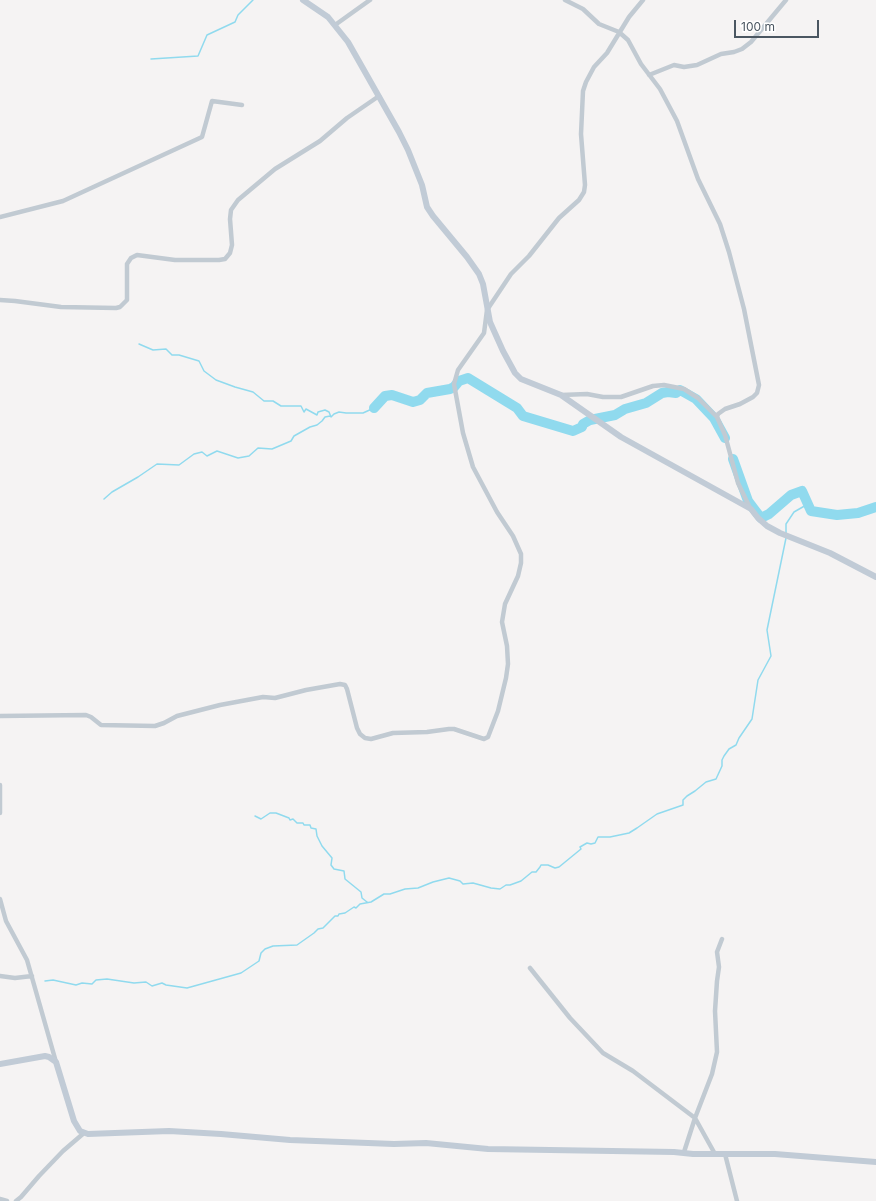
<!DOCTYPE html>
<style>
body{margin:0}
#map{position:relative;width:876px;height:1201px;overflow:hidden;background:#f5f3f3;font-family:Inter,sans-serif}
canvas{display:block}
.scale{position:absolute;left:734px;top:20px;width:85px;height:18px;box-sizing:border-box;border:2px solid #4a5661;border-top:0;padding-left:5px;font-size:12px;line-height:14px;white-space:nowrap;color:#4a5661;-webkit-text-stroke:3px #fff;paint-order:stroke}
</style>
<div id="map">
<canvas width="876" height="1201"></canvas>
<div class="scale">100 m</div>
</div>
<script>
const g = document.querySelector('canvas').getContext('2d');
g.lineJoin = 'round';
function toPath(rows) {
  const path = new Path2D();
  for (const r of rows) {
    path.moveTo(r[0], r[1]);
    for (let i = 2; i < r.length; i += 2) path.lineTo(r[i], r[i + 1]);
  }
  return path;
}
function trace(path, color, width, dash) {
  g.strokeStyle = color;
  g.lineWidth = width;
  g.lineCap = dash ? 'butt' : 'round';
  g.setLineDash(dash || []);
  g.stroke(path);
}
trace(toPath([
 [151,59,198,56,207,35,235,22,238,15,253,0],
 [139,344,153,350,166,349,172,355,179,355,199,361,204,371,216,380,235,387,253,392,264,401,273,401,281,406,301,406,304,412,306,409,317,415,318,412,325,410,329,412,331,417,334,414,339,412,346,413,363,413,374,408],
 [104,499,112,492,138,477,157,464,179,465,194,454,202,452,207,456,217,451,238,458,249,456,258,448,272,449,291,441,294,436,310,427,317,425,322,421,325,417,330,416],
 [786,534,786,524,794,512,808,504],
 [255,816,261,819,270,813,276,813,289,818,290,820,293,819,297,823,303,823,304,825,310,825,311,828,316,829,317,836,322,846,332,858,331,865,334,869,344,871,345,879,361,892,362,898,367,902],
 [45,981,53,980,76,985,82,983,92,984,96,980,107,979,134,983,146,982,152,986,162,983,166,985,187,988,241,973,259,961,261,953,265,949,273,946,297,945,314,933,318,929,323,928,335,916,338,916,339,914,345,913,354,907,356,908,360,904,371,902,384,894,390,894,405,889,418,888,433,882,449,878,460,881,463,884,473,883,491,888,500,889,506,885,510,885,521,881,532,872,536,872,540,867,541,865,548,865,555,868,559,867,581,849,580,847,587,843,591,844,595,843,598,837,610,837,629,833,637,828,657,814,683,805,683,800,687,796,695,791,706,782,716,779,722,766,722,760,724,756,729,749,736,745,739,738,752,719,758,680,771,656,767,630,786,538]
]), '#90daee', 1.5);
trace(toPath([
 [374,408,385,396,392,395,413,402,420,400,427,393,450,389,454,387,459,381,468,378,517,408,523,416,573,431,582,427,583,424,590,420,615,415,625,409,646,403,662,393,668,392,676,393,680,390,696,399,714,418,725,438],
 [733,459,748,501,754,509,761,518,769,514,791,495,802,491,811,511,837,515,858,513,876,507]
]), '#90daee', 10);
trace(toPath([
 [565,0,583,9,599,24,619,32,628,40,641,64,660,89,677,121,698,179,720,224,729,252,744,309,759,385,757,393,753,397,740,404,725,409,718,414,717,417],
 [335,25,370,0],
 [649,75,674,65,684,67,697,65,721,54,734,52,742,49,751,42,786,0],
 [0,217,63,201,202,137,212,101,242,105],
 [0,300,15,301,61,307,116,308,120,307,127,300,127,264,131,258,137,255,175,260,219,260,225,259,230,253,232,245,230,219,231,210,238,200,275,169,320,141,347,118,379,96],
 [561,395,587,394,603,397,621,397,653,386,664,385,684,389,698,398,717,417,725,435,738,483,750,508],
 [0,716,86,715,91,717,101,725,155,726,164,723,177,716,220,705,263,697,275,698,306,690,340,684,345,685,347,689,357,728,360,734,365,738,371,739,393,733,427,732,449,729,454,729,484,739,488,737,498,711,506,678,508,664,507,646,502,622,505,604,518,576,521,563,521,554,513,536,497,512,473,467,463,433,454,384,458,370,484,333,487,310,511,274,529,256,559,218,579,200,584,192,585,185,581,134,583,91,586,82,594,67,607,53,629,17,643,0],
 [0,785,0,813],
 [0,899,6,921,27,960,56,1062],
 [530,968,570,1018,603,1053,633,1071,695,1118,715,1154],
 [0,976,15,978,32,976],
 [684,1152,695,1118,712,1074,717,1052,715,1011,717,981,719,967,717,952,722,939],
 [725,1154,737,1201],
 [0,1199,7,1201],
 [16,1201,21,1197,39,1176,63,1151,84,1133]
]), '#c1cad2', 4.5);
trace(toPath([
 [303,0,328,17,348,42,399,132,408,150,422,185,427,207,433,216,467,257,479,274,483,284,490,322,503,351,515,373,521,379,561,395,621,437,751,509,758,518,767,526,780,533,830,553,876,577],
 [0,1064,45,1056,49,1057,56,1062,74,1121,80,1131,88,1134,169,1131,221,1134,290,1140,394,1144,426,1143,488,1149,674,1152,693,1154,775,1154,876,1162]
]), '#c1cbd6', 6);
</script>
